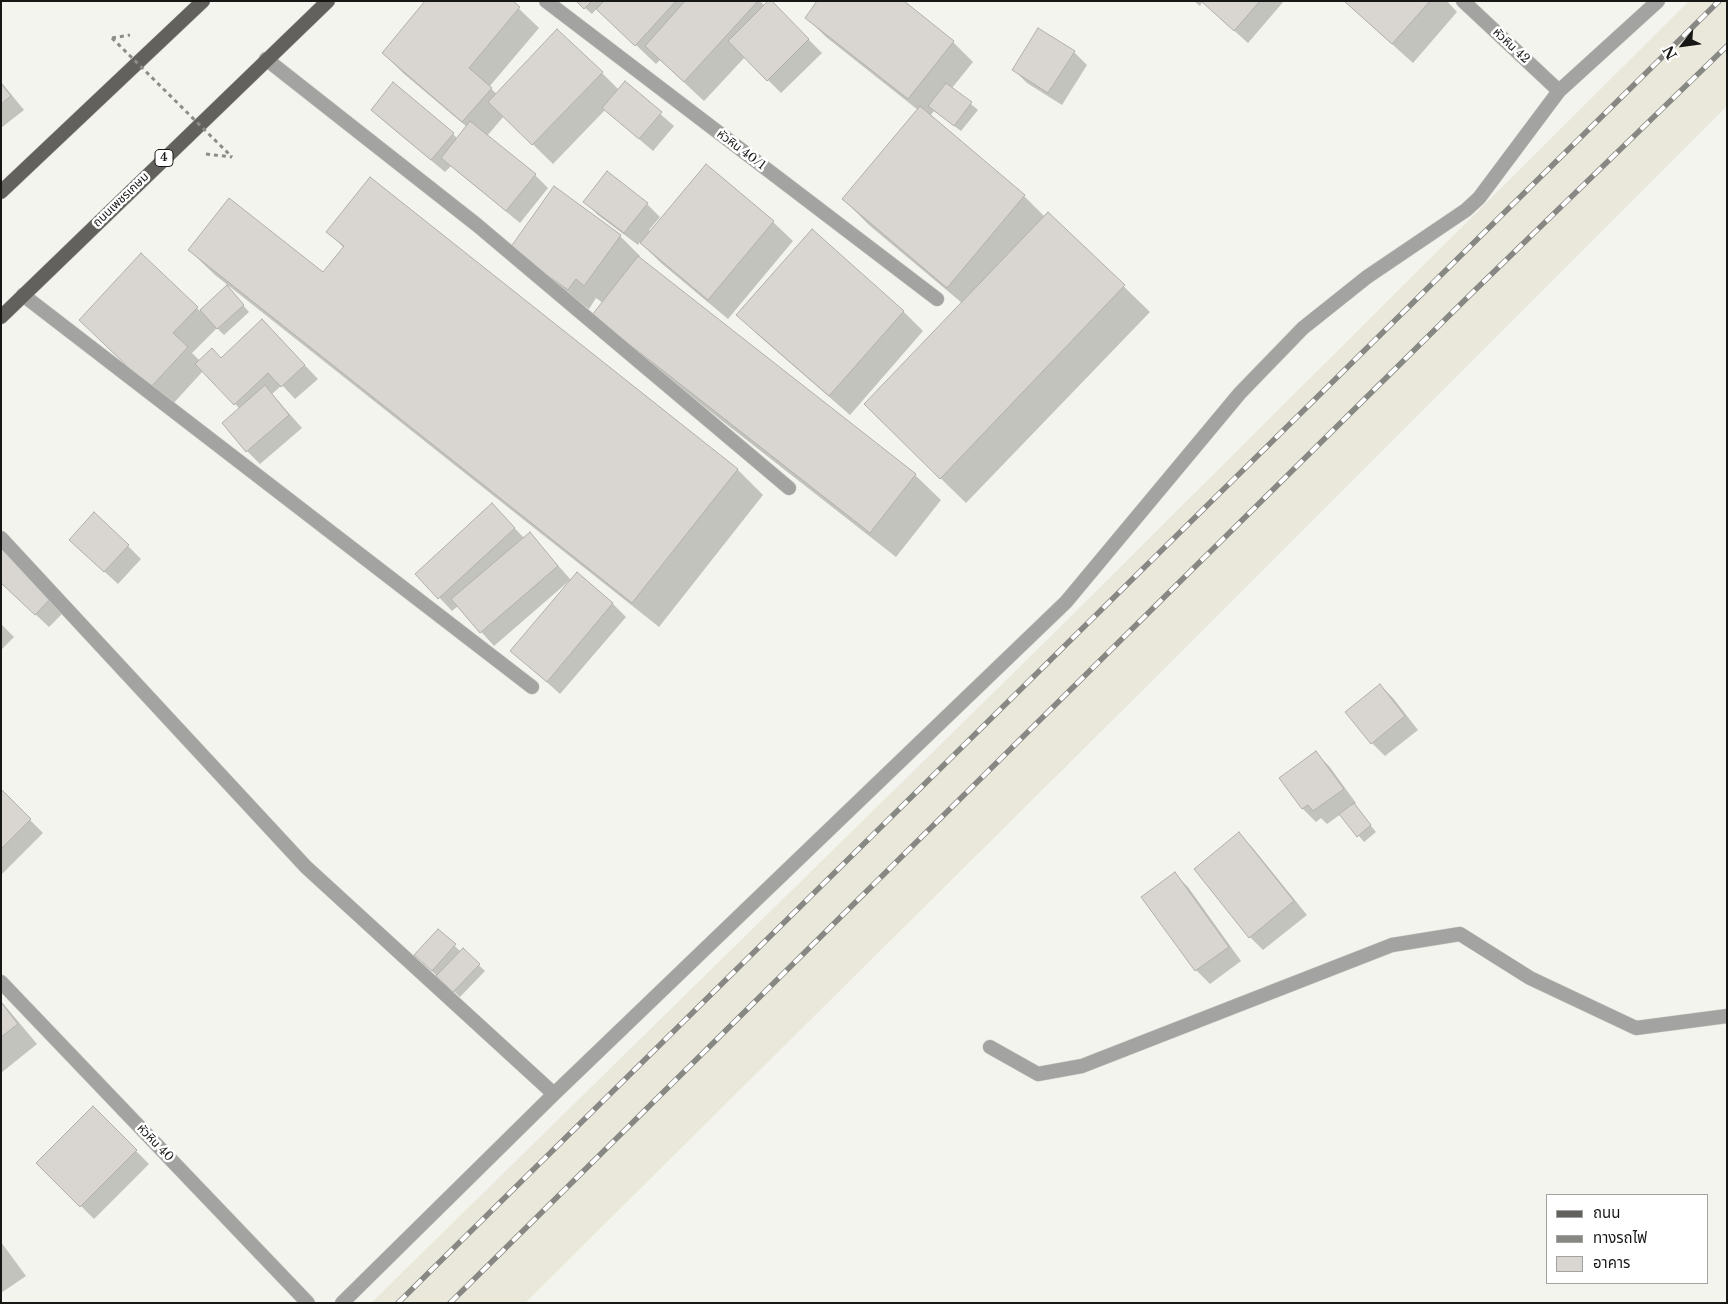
<!DOCTYPE html>
<meta charset="utf-8">
<style>
body{margin:0}
#map{position:relative;width:1728px;height:1304px;overflow:hidden;background:#f4f4ee;font-family:"Libre Baskerville","Noto Sans Thai",serif}
canvas{display:block}
.frame{position:absolute;inset:0;border:2px solid #171715;pointer-events:none}
.legend{position:absolute;left:1546px;top:1194px;width:162px;height:90px;box-sizing:border-box;background:#fff;border:1px solid #a2a2a1;margin:0;padding:6px 9px;list-style:none;font-size:15px;color:#171715}
.legend li{display:flex;align-items:center;gap:10px;height:25px}
.legend b{width:25px;border:1px solid #a2a2a1}
.north{position:absolute;left:1658px;top:20px;width:50px;height:50px;-webkit-text-stroke:4px #fff;paint-order:stroke;rotate:240deg;font-size:14px;font-weight:700;line-height:20px;text-align:center;color:#171715}
.north::after{content:'';display:block;margin:auto;width:18px;height:22px;background:#171715;clip-path:polygon(50% 0,100% 100%,50% 72%,0 100%)}
</style>
<div id="map">
<canvas width="1728" height="1304"></canvas>
<div class="frame"></div>
<ul class="legend">
<li><b style="height:6px;background:#62615d"></b>ถนน</li>
<li><b style="height:6px;background:#878783"></b>ทางรถไฟ</li>
<li><b style="height:14px;background:#d9d6d1"></b>อาคาร</li>
</ul>
<div class="north">N</div>
</div>
<script>
const g = document.querySelector('canvas').getContext('2d');
g.lineJoin = 'round';
function paint(path, color) {
  g.fillStyle = color;
  g.fill(path, 'evenodd');
}
function toPath(rows) {
  const path = new Path2D();
  for (const r of rows) {
    path.moveTo(r[0], r[1]);
    for (let i = 2; i < r.length; i += 2) path.lineTo(r[i], r[i + 1]);
  }
  return path;
}
function trace(path, color, width, dash) {
  g.strokeStyle = color;
  g.lineWidth = width;
  g.lineCap = dash ? 'butt' : 'round';
  g.setLineDash(dash || []);
  g.stroke(path);
}
function drawText(font, color, halo, rows, align = 'center') {
  g.font = font + ' "Libre Baskerville","Noto Sans Thai",serif';
  g.lineWidth = 5;
  g.setLineDash([]);
  g.textBaseline = 'middle';
  g.strokeStyle = halo;
  g.fillStyle = color;
  for (const [text, x, y, turn = 0] of rows) {
    g.save();
    g.translate(x, y);
    g.rotate((+turn || 0) * Math.PI / 180);
    g.textAlign = isNaN(turn) ? turn : align;
    if (halo) g.strokeText(text, 0, 0);
    g.fillText(text, 0, 0);
    g.restore();
  }
}
paint(toPath([
 [1689,1,1727,1,1727,106,1137,696,525,1303,371,1303,1047,640]
]), '#eae8db');
paint(toPath([
 [511,1,539,28,489,87,497,94,602,73,619,90,625,83,674,126,653,151,605,110,553,164,504,116,487,136,535,175,548,188,520,223,451,166,445,172,386,123,372,110,453,134,458,139,467,127,403,73,383,53],
 [577,1,760,1,765,6,770,1,822,53,781,93,745,57,704,101,660,60,656,64,597,8,592,14],
 [902,1,953,42,973,62,952,88,978,110,961,131,934,111,930,116,1024,196,1045,217,1048,213,1150,312,966,503,891,430,962,303,869,225,843,199,918,110,826,37,806,17],
 [1194,1,1284,1,1248,43,1202,2,1200,6],
 [1344,1,1447,1,1457,12,1413,63],
 [1074,52,1087,65,1062,105,1027,83,1014,70],
 [1,82,24,110,1,128],
 [585,202,647,204,660,217,649,230,651,232,773,222,793,241,728,319,661,263,640,242,638,245,598,215],
 [328,232,737,469,763,495,659,627,229,286,228,288,249,312,224,335,217,328,192,353,200,361,221,359,275,334,318,379,295,399,282,385,272,394,302,428,260,464,247,451,240,409,203,371,171,406,100,339,141,255,200,311,229,286,215,275,189,250,323,274,344,248],
 [620,236,640,256,638,258,915,475,941,500,896,557,619,340,603,303,596,298,589,309,531,267],
 [903,311,923,331,850,415,758,335,738,315],
 [505,518,524,538,530,534,571,580,612,603,626,617,560,694,512,651,570,582,569,581,494,646,458,606,452,611,417,574],
 [128,546,141,559,118,584,84,553],
 [1,550,65,611,49,627,1,582],
 [1,624,14,637,1,650],
 [1380,685,1393,698,1418,730,1385,756,1372,743],
 [1316,753,1329,766,1356,803,1354,805,1376,832,1364,842,1341,814,1327,824,1321,818,1316,822,1303,809,1281,778],
 [1,791,43,833,1,875],
 [1239,834,1252,847,1307,915,1263,950,1250,937],
 [1175,874,1188,887,1241,961,1210,984,1196,970,1143,897],
 [438,930,461,952,463,950,485,971,460,997,422,962],
 [1,1001,37,1044,1,1073],
 [93,1108,149,1164,94,1219,38,1163],
 [1,1242,26,1276,1,1293]
]), '#0003');
const building = toPath([
 [425,1,513,1,520,7,469,68,492,88,462,122,382,53,425,1],
 [576,1,592,1,584,9,576,1],
 [604,1,676,1,635,46,596,9,604,1],
 [685,1,758,1,684,82,645,46,685,1],
 [768,1,772,1,809,39,767,81,728,41,768,1],
 [817,1,904,1,954,41,908,99,805,18,817,1],
 [1201,1,1260,1,1234,31,1201,1],
 [1344,1,1430,1,1392,44,1344,1],
 [1038,28,1075,51,1048,93,1012,70,1038,28],
 [557,29,603,72,532,145,488,102,557,29],
 [625,81,662,112,639,139,602,108,625,81],
 [393,82,454,133,431,160,371,110,393,82],
 [1,83,11,96,1,104,1,83],
 [946,83,972,102,954,126,928,106,946,83],
 [920,106,1025,195,947,288,842,199,920,106],
 [470,121,536,174,506,211,441,158,470,121],
 [706,164,774,221,708,300,640,243,706,164],
 [607,171,648,203,624,233,583,202,607,171],
 [370,177,738,469,632,603,188,250,229,198,323,272,344,246,326,232,370,177],
 [554,186,621,235,584,286,576,279,568,290,510,248,554,186],
 [1048,212,1125,285,940,479,864,404,1048,212],
 [812,229,904,311,829,396,736,315,812,229],
 [141,253,198,307,173,333,188,347,150,388,79,320,141,253],
 [638,256,916,474,870,533,592,315,638,256],
 [227,285,244,305,217,329,200,310,227,285],
 [262,319,305,365,281,387,268,373,234,405,195,364,212,348,221,358,262,319],
 [265,385,289,415,246,452,222,423,265,385],
 [492,503,515,528,438,599,415,574,492,503],
 [94,512,129,545,104,572,69,540,94,512],
 [530,532,558,566,480,633,451,599,530,532],
 [1,549,52,597,35,615,1,583,1,549],
 [577,572,613,603,547,682,510,651,577,572],
 [1380,684,1405,716,1371,744,1345,712,1380,684],
 [1316,751,1344,789,1313,811,1308,805,1302,809,1279,778,1316,751],
 [1,789,31,819,1,849,1,789],
 [1354,803,1371,825,1357,837,1339,814,1354,803],
 [1239,832,1294,901,1249,938,1194,869,1239,832],
 [1175,872,1229,947,1195,971,1141,897,1175,872],
 [438,929,456,944,432,971,414,955,438,929],
 [463,948,480,964,453,992,436,976,463,948],
 [1,1002,18,1024,1,1037,1,1002],
 [93,1106,137,1150,80,1207,36,1163,93,1106]
]);
paint(building, '#d9d6d1');
trace(building, '#b2afab', 1);
const service = toPath([
 [266,59,477,225,789,488]
]);
const minor = toPath([
 [546,1,937,299],
 [1463,1,1559,91],
 [23,295,532,687],
 [1,538,306,867,554,1094],
 [1,982,308,1303],
 [990,1047,1038,1074,1082,1066,1392,945,1460,934,1530,978,1636,1028,1727,1016],
 [342,1303,554,1094,1066,602,1240,393,1303,328,1367,277,1466,210,1479,198,1559,91,1658,1]
]);
const primary = toPath([
 [1,192,203,1],
 [1,317,328,1]
]);
trace(service, '#d1d1cb', 15);
trace(minor, '#d1d1cb', 15);
trace(primary, '#d1d1cb', 15);
trace(toPath([
 [112,38,130,35],
 [206,154,232,157]
]), '#8c8c88', 3, [4, 4]);
trace(service, '#a3a3a1', 14);
trace(minor, '#a3a3a1', 14);
trace(primary, '#62615d', 14);
const rail = toPath([
 [398,1303,1719,1],
 [450,1303,1471,294,1727,46]
]);
trace(rail, '#878783', 5.5);
trace(rail, '#fff', 4, [11]);
trace(toPath([
 [112,38,232,157]
]), '#8c8c88', 3, [4, 4]);
for (const [x, y, w] of [
 [164,158,18]
]) {
  const box = new Path2D();
  box.roundRect(x - w / 2, y - 8.5, w, 17, 4);
  g.fillStyle = '#fff';
  g.fill(box);
  trace(box, '#171715', 1);
}
drawText('bold 11px', '#171715', null, [
 ["4",164,158]
]);
drawText('12px', '#171715', '#fff', [
 ["หัวหิน 42",1511,46,43],
 ["หัวหิน 40/1",741,150,37],
 ["ถนนเพชรเกษม",121,200,-44],
 ["หัวหิน 40",155,1143,46]
]);
</script>
